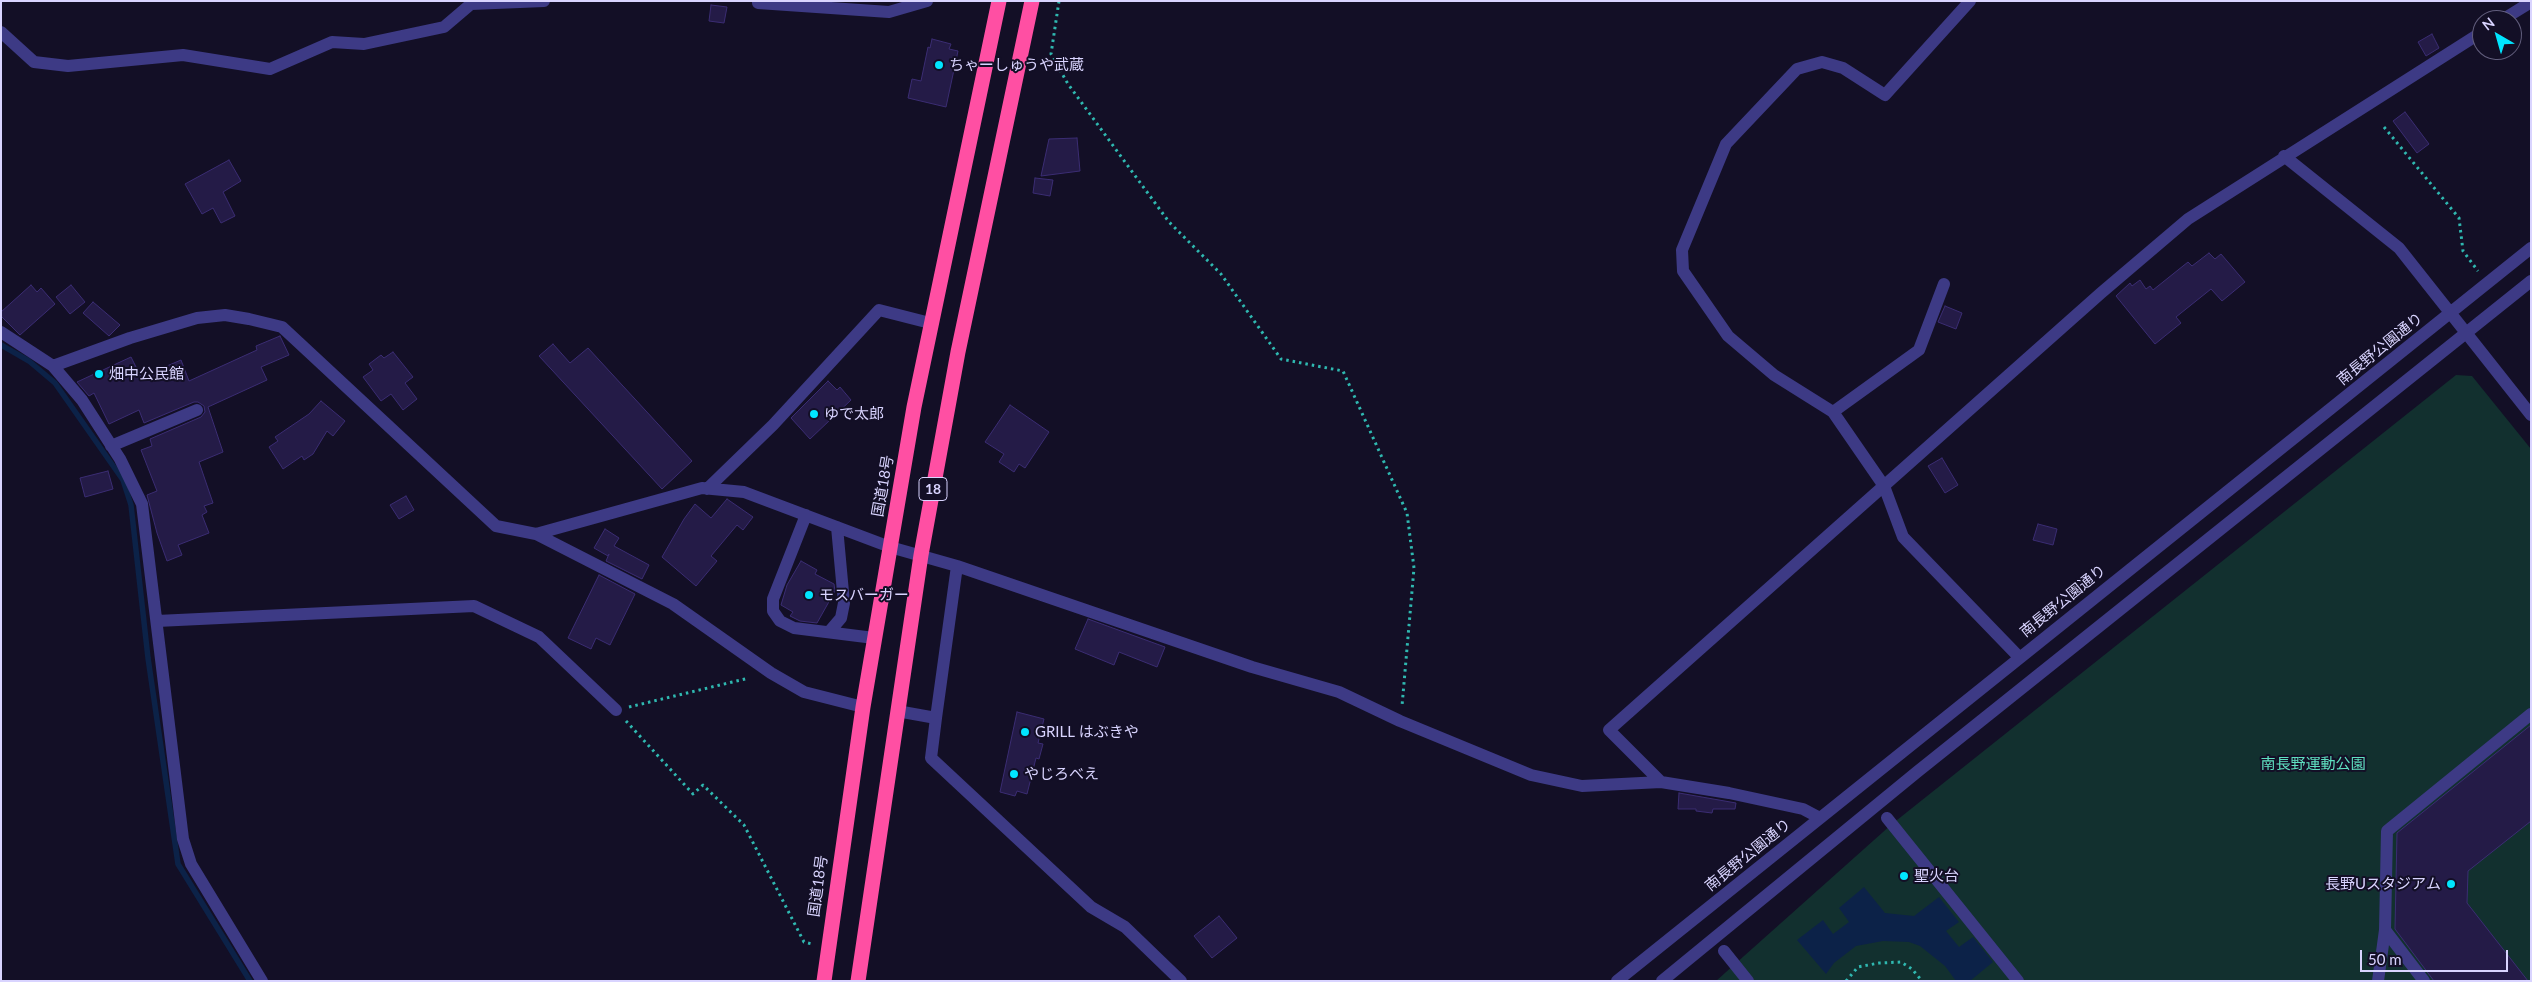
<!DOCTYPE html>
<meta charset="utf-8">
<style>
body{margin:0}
#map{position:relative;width:2532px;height:982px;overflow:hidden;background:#130f26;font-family:Lato,sans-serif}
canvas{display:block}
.frame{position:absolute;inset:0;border:2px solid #d9d4ff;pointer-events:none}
.north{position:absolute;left:2472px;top:10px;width:50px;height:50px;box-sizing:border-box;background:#130f26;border:1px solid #625e7d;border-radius:50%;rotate:322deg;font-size:14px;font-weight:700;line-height:20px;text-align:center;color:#d9d4ff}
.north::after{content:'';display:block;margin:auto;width:18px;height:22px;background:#00e5ff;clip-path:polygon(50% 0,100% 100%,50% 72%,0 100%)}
.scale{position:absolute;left:2360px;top:950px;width:148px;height:22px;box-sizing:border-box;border:2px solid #d9d4ff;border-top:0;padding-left:6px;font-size:15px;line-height:18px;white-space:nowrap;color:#d9d4ff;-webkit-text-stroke:4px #130f26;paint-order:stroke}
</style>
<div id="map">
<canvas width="2532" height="982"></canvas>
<div class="frame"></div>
<div class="north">N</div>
<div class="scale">50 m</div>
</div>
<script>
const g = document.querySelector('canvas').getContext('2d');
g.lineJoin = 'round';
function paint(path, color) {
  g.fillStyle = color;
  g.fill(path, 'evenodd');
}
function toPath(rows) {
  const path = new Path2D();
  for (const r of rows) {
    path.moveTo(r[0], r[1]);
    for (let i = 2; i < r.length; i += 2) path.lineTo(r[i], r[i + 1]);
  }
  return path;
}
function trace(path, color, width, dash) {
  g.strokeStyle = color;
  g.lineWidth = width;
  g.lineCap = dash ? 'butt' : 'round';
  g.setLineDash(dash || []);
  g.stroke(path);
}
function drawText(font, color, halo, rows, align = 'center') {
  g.font = font + ' Lato,"Noto Sans JP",sans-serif';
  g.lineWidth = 4;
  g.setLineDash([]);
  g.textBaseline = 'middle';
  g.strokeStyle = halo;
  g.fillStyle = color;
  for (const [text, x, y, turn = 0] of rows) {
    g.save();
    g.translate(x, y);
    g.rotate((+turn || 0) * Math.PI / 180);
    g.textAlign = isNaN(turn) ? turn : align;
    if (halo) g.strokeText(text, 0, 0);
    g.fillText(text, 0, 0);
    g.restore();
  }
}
paint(toPath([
 [2456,375,2472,376,2531,449,2531,981,1716,981,1892,824]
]), '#12302f');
paint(toPath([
 [1864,887,1885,913,1914,916,1939,897,1959,922,1946,931,1959,947,1973,937,1993,962,1970,981,1956,981,1945,966,1920,946,1909,942,1883,941,1856,946,1834,963,1826,974,1797,940,1823,920,1833,934,1849,922,1839,908]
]), '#0c2248');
trace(toPath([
 [1,345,29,361,55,383,123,480,131,505,148,658,178,864,250,981]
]), '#0c2248', 5.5);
const building = toPath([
 [711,5,727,7,724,23,709,21,711,5],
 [2432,34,2439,48,2426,56,2418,42,2432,34],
 [932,39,951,44,949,49,958,51,946,107,908,98,912,79,921,81,928,47,930,48,932,39],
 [2405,112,2429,144,2417,153,2393,121,2405,112],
 [1077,138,1080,171,1041,176,1049,139,1077,138],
 [229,160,241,181,223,192,235,216,221,223,213,208,202,214,185,184,229,160],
 [1035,178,1053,180,1050,196,1033,193,1035,178],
 [2209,253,2215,259,2221,254,2245,282,2222,301,2211,289,2176,317,2181,323,2155,344,2116,296,2130,283,2132,286,2140,280,2146,289,2150,286,2153,290,2188,262,2192,266,2209,253],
 [31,285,37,292,41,288,55,304,20,335,1,316,1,312,31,285],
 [71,285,85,302,70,314,56,297,71,285],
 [93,302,120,325,109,336,83,313,93,302],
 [1945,306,1962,313,1956,329,1938,322,1945,306],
 [280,336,289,355,261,367,267,380,208,407,223,452,199,462,213,503,204,506,207,512,202,515,209,533,178,545,182,555,167,561,157,533,147,495,157,491,141,450,152,446,150,439,201,417,205,412,204,406,198,402,194,402,144,423,139,410,109,424,94,393,89,396,77,382,131,357,141,377,181,360,189,381,257,350,256,346,280,336],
 [553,344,570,363,588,348,692,461,662,489,539,356,553,344],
 [393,352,413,377,405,383,417,399,403,410,391,394,381,401,363,377,373,370,369,364,381,355,384,358,393,352],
 [828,381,837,390,840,387,851,400,810,439,791,418,828,381],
 [321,401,345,421,333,436,327,431,313,454,304,460,302,456,283,469,269,447,278,441,275,437,309,414,321,401],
 [1010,405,1049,432,1025,468,1019,464,1014,472,999,462,1004,454,985,442,1010,405],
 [1942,458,1958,485,1945,493,1928,466,1942,458],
 [108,471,113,489,85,497,80,478,108,471],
 [406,496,414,510,399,519,390,505,406,496],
 [727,499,753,517,743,530,737,525,711,556,717,561,696,586,662,557,684,519,695,504,711,518,727,499],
 [2038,524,2057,529,2053,545,2033,540,2038,524],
 [605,529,619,538,614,546,649,565,642,579,606,561,609,554,608,556,594,548,605,529],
 [801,561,817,570,815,574,834,584,835,591,817,623,800,621,790,616,793,612,781,605,787,585,801,561],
 [599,575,635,594,610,645,596,638,591,649,568,638,599,575],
 [1088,619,1165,647,1157,667,1119,652,1114,665,1075,649,1088,619],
 [1017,712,1044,719,1038,743,1043,744,1039,759,1036,758,1027,794,1017,791,1015,796,1000,792,1017,712],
 [2531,725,2531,821,2468,871,2467,903,2528,981,2434,981,2395,929,2397,833,2531,725],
 [1679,793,1736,803,1735,809,1713,809,1712,813,1696,811,1696,809,1678,809,1679,793],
 [1219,916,1237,938,1212,958,1194,936,1219,916]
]);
paint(building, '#241b47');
trace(building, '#3b2d73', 1);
trace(toPath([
 [1059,1,1051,54,1068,84,1169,222,1221,274,1281,359,1343,371,1407,513,1414,568,1402,706],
 [2384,127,2459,218,2463,251,2478,271],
 [629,707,749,678],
 [626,721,693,794,703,785,744,825,804,942,812,944],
 [1846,981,1858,967,1879,963,1901,962,1912,969,1922,981]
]), '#2fb8b0', 3, [2.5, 4]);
trace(toPath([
 [758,1,758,3,889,12,927,1],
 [1970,1,1885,95,1843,68,1822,62,1797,69,1726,144,1682,250,1683,271,1728,336,1774,375,1833,412,1884,486,1903,537,2019,657],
 [2502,20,2531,2],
 [1,32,34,62,68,66,183,55,270,69,332,42,364,44,444,27,471,4,544,1],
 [2284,156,2399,248,2531,415],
 [1,332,53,366,82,400,120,459,142,504,183,839,191,864,262,981],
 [53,366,130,338,197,318,225,315,249,319,282,327,496,526,536,534,702,488,744,492,890,547,957,566,1252,667,1339,692,1400,721,1531,775,1582,786,1661,782,1729,793,1803,809,1820,818],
 [1833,412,1919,350,1944,284],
 [111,446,197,410],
 [707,489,773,425,879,310,930,323],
 [806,515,773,599,773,611,780,621,794,628,874,638],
 [536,534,673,604,771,673,804,692,863,707],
 [157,621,474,606,539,637,616,710],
 [829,632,841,618,844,603,837,527],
 [897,711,936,718,931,758,1091,907,1125,927,1181,981],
 [936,718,957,566],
 [1661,782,1609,730,2101,293,2188,219,2482,32],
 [1887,818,2018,981],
 [2385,930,2424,981],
 [1724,951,1748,981],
 [1617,981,2531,248],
 [1662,981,1917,772,2531,281],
 [2378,981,2385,930,2387,831,2531,714]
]), '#3d3a85', 12);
trace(toPath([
 [824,981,863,707,914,407,999,1],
 [858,981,921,555,958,352,1032,1]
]), '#ff4fa3', 15);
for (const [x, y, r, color] of [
 [939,65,5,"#00e5ff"],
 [99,374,5,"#00e5ff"],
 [814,414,5,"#00e5ff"],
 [809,595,5,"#00e5ff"],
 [1025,732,5,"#00e5ff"],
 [1014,774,5,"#00e5ff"],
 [1904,876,5,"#00e5ff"],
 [2451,884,5,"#00e5ff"]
]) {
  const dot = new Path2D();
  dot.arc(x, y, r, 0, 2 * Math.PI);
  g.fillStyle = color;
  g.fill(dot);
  trace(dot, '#130f26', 2);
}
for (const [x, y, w] of [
 [933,489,28]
]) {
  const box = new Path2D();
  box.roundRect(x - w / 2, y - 11.5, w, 23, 4);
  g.fillStyle = '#130f26';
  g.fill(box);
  trace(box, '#d9d4ff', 1);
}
drawText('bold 14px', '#d9d4ff', null, [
 ["18",933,489]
]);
drawText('15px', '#d9d4ff', '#130f26', [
 ["ちゃーしゅうや武蔵",949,65],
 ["畑中公民館",109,374],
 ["ゆで太郎",824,414],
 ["モスバーガー",819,595],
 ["GRILL はぶきや",1035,732],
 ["やじろべえ",1024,774],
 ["聖火台",1914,876],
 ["長野Uスタジアム",2441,884,"right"]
], 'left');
drawText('15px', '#d9d4ff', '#130f26', [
 ["南長野公園通り",2380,349,-39],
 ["国道18号",883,486,-80],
 ["南長野公園通り",2063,601,-39],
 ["南長野公園通り",1748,855,-39],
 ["国道18号",818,886,-82]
]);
drawText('15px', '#5fe0c0', '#130f26', [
 ["南長野運動公園",2313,764]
]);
</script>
